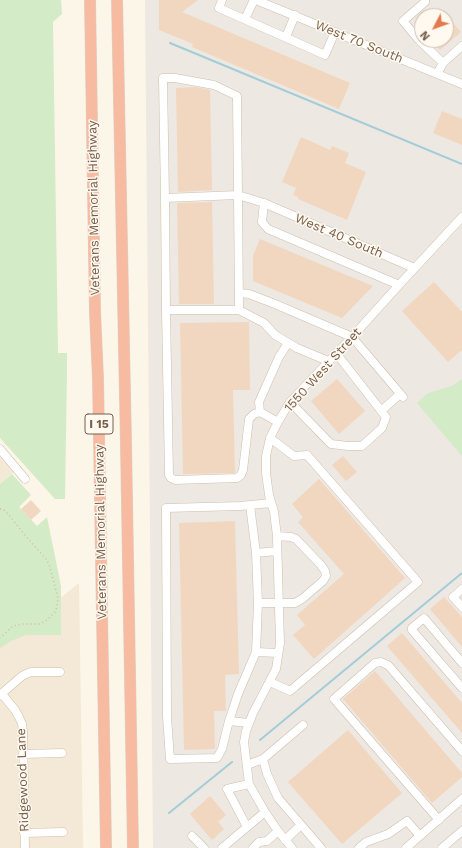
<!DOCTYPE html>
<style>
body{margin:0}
#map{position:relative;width:462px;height:848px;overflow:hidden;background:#fcf6e8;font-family:"Work Sans",sans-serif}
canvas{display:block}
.north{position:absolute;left:414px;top:8px;width:40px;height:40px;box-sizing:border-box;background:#fff9ef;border:1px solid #c9bbae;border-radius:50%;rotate:229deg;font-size:11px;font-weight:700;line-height:16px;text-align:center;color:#775e4c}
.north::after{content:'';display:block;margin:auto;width:14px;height:18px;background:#e5794e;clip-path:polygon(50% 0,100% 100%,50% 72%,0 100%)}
</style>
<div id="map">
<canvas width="462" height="848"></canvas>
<div class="north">N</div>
</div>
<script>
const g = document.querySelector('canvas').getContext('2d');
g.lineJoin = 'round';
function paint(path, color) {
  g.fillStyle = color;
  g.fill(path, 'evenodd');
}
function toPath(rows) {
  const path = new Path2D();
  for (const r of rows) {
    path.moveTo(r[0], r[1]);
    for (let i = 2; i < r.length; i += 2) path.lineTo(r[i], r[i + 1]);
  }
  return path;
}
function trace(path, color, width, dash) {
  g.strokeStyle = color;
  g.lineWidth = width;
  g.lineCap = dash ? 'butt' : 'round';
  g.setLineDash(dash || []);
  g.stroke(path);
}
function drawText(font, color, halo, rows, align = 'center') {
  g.font = font + ' "Work Sans",sans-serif';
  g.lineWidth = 3;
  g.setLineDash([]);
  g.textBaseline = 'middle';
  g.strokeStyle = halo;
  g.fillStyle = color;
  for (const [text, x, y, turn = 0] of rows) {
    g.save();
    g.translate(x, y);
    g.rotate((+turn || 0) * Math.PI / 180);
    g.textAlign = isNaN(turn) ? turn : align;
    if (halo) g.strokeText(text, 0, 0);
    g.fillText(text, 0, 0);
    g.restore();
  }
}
paint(toPath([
 [0,456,14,472,0,484],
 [79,583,83,848,0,848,0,647]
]), '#f4e8d6');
paint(toPath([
 [145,0,462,0,462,848,153,848],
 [422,16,446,16,446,40,422,40]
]), '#ede8e1');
paint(toPath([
 [0,0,61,0,62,14,53,22,58,353,67,353,67,372,65,499,55,499,0,438],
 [462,379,462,456,417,403,428,393,452,386],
 [12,474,31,495,19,507,37,526,47,517,61,586,61,635,26,635,11,641,0,648,0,484]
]), '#d3ebc6');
trace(toPath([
 [170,43,462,164],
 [260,740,462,573],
 [169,813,232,762]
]), '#a2cdd8', 2);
paint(toPath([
 [159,0,198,0,182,12,350,83,339,109,192,47,193,44,159,30],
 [446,15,461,32,440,50,431,40,446,40],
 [196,87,210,90,212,190,178,192,176,88],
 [442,111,462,119,462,145,433,133],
 [301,137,330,150,332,146,349,153,345,163,366,172,347,220,298,199,298,197,293,195,296,188,282,182],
 [212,202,214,304,179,304,177,203],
 [260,239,373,286,342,318,253,281,253,256],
 [434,282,462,312,462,350,448,362,402,311],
 [249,322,250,390,233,390,235,473,183,474,180,323],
 [337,379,365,411,339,434,311,401],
 [343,456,357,472,346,481,332,465],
 [319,479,405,578,314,659,293,635,305,625,297,615,344,574,298,522,303,517,292,504],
 [31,500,41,511,31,520,21,509],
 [235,521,239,674,225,675,226,711,214,711,215,749,184,750,179,523],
 [444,597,462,617,462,647,430,609],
 [402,633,462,703,462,733,387,646],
 [375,671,462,773,462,777,432,803,343,699],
 [348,730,402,793,342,844,288,782],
 [210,796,226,815,218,822,224,829,212,840,190,814]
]), '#f2d7c0');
const minor = toPath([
 [222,0,219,8,325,55,335,32],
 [256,0,462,84],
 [425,0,425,2,403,21,418,39,443,63],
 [245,19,254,0],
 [286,37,295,15],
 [437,74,443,63,462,46],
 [165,198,238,195,237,96,214,85,175,78,163,78,165,198,166,310,239,310,238,195,264,203,414,268],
 [264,203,262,222,268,229,399,285],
 [239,293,249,294,275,304,352,337,403,397],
 [166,310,169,475,171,478,175,480,237,478,241,475,243,470,249,419,254,414,260,412],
 [239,310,264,323,275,335,297,348,328,361],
 [290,402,331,444,348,446,362,446,382,428,386,417,336,353],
 [381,411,400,394],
 [278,422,260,412,259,402,279,357,288,343],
 [0,449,25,479],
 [250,505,256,553],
 [462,589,453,597,462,607],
 [258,603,256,553,277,551],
 [256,652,258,603,295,603,302,599,323,581,326,576,325,571,321,565,296,539,291,537,277,536],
 [462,663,424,618,412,628,412,630,462,688],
 [270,682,290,691,418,582,307,455,294,456,270,438],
 [2,694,15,710,19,717,22,724,23,732,25,848],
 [0,695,22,676,26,674,31,672,60,672],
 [229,721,238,694,256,652,278,653],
 [249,723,229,721,222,749,217,758,170,759,167,717,166,508,240,506,271,503],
 [23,754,62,753],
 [263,759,303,725],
 [247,765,263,759,267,774,278,798,321,848],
 [439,820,334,699,375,663,381,662,385,664,388,665,462,751],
 [247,827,265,812],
 [24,833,63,832],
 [192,836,204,848],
 [285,840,301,825],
 [222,848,247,827,227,789,249,784],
 [253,848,259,842,267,841,278,831],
 [292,848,278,831,265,812,249,784,244,742,246,731,253,713,276,669,280,643,277,536,274,512,269,495,266,473,266,456,270,438,278,422,290,402,352,337,399,285,462,217],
 [359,848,366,842,388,834,407,821,420,836],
 [406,848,462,799],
 [442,848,462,831]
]);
const highway = toPath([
 [90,0,95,312,98,379,106,848],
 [117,0,126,444,133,848]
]);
trace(minor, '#cfbeae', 9);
trace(highway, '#dcd5d0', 12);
trace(toPath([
 [0,509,4,510,9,515,24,534,45,558,49,564,58,598,56,611,47,620,40,624,22,624,13,626,0,638]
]), '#d7baa2', 1.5, [1, 3]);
trace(minor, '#fff', 8);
trace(highway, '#f6bba0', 11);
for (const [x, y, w] of [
 [99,424,28]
]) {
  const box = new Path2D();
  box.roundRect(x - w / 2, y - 10, w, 20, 3);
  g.fillStyle = '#fff9ef';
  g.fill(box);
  trace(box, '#775e4c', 1);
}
drawText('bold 12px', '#775e4c', null, [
 ["I 15",99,424]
]);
drawText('13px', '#775e4c', '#fff9ef', [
 ["West 70 South",359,42,22],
 ["Veterans Memorial Highway",94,208,-91],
 ["West 40 South",339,236,23],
 ["1550 West Street",323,370,-48],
 ["Veterans Memorial Highway",101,532,-91],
 ["Ridgewood Lane",23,780,-92]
]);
</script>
